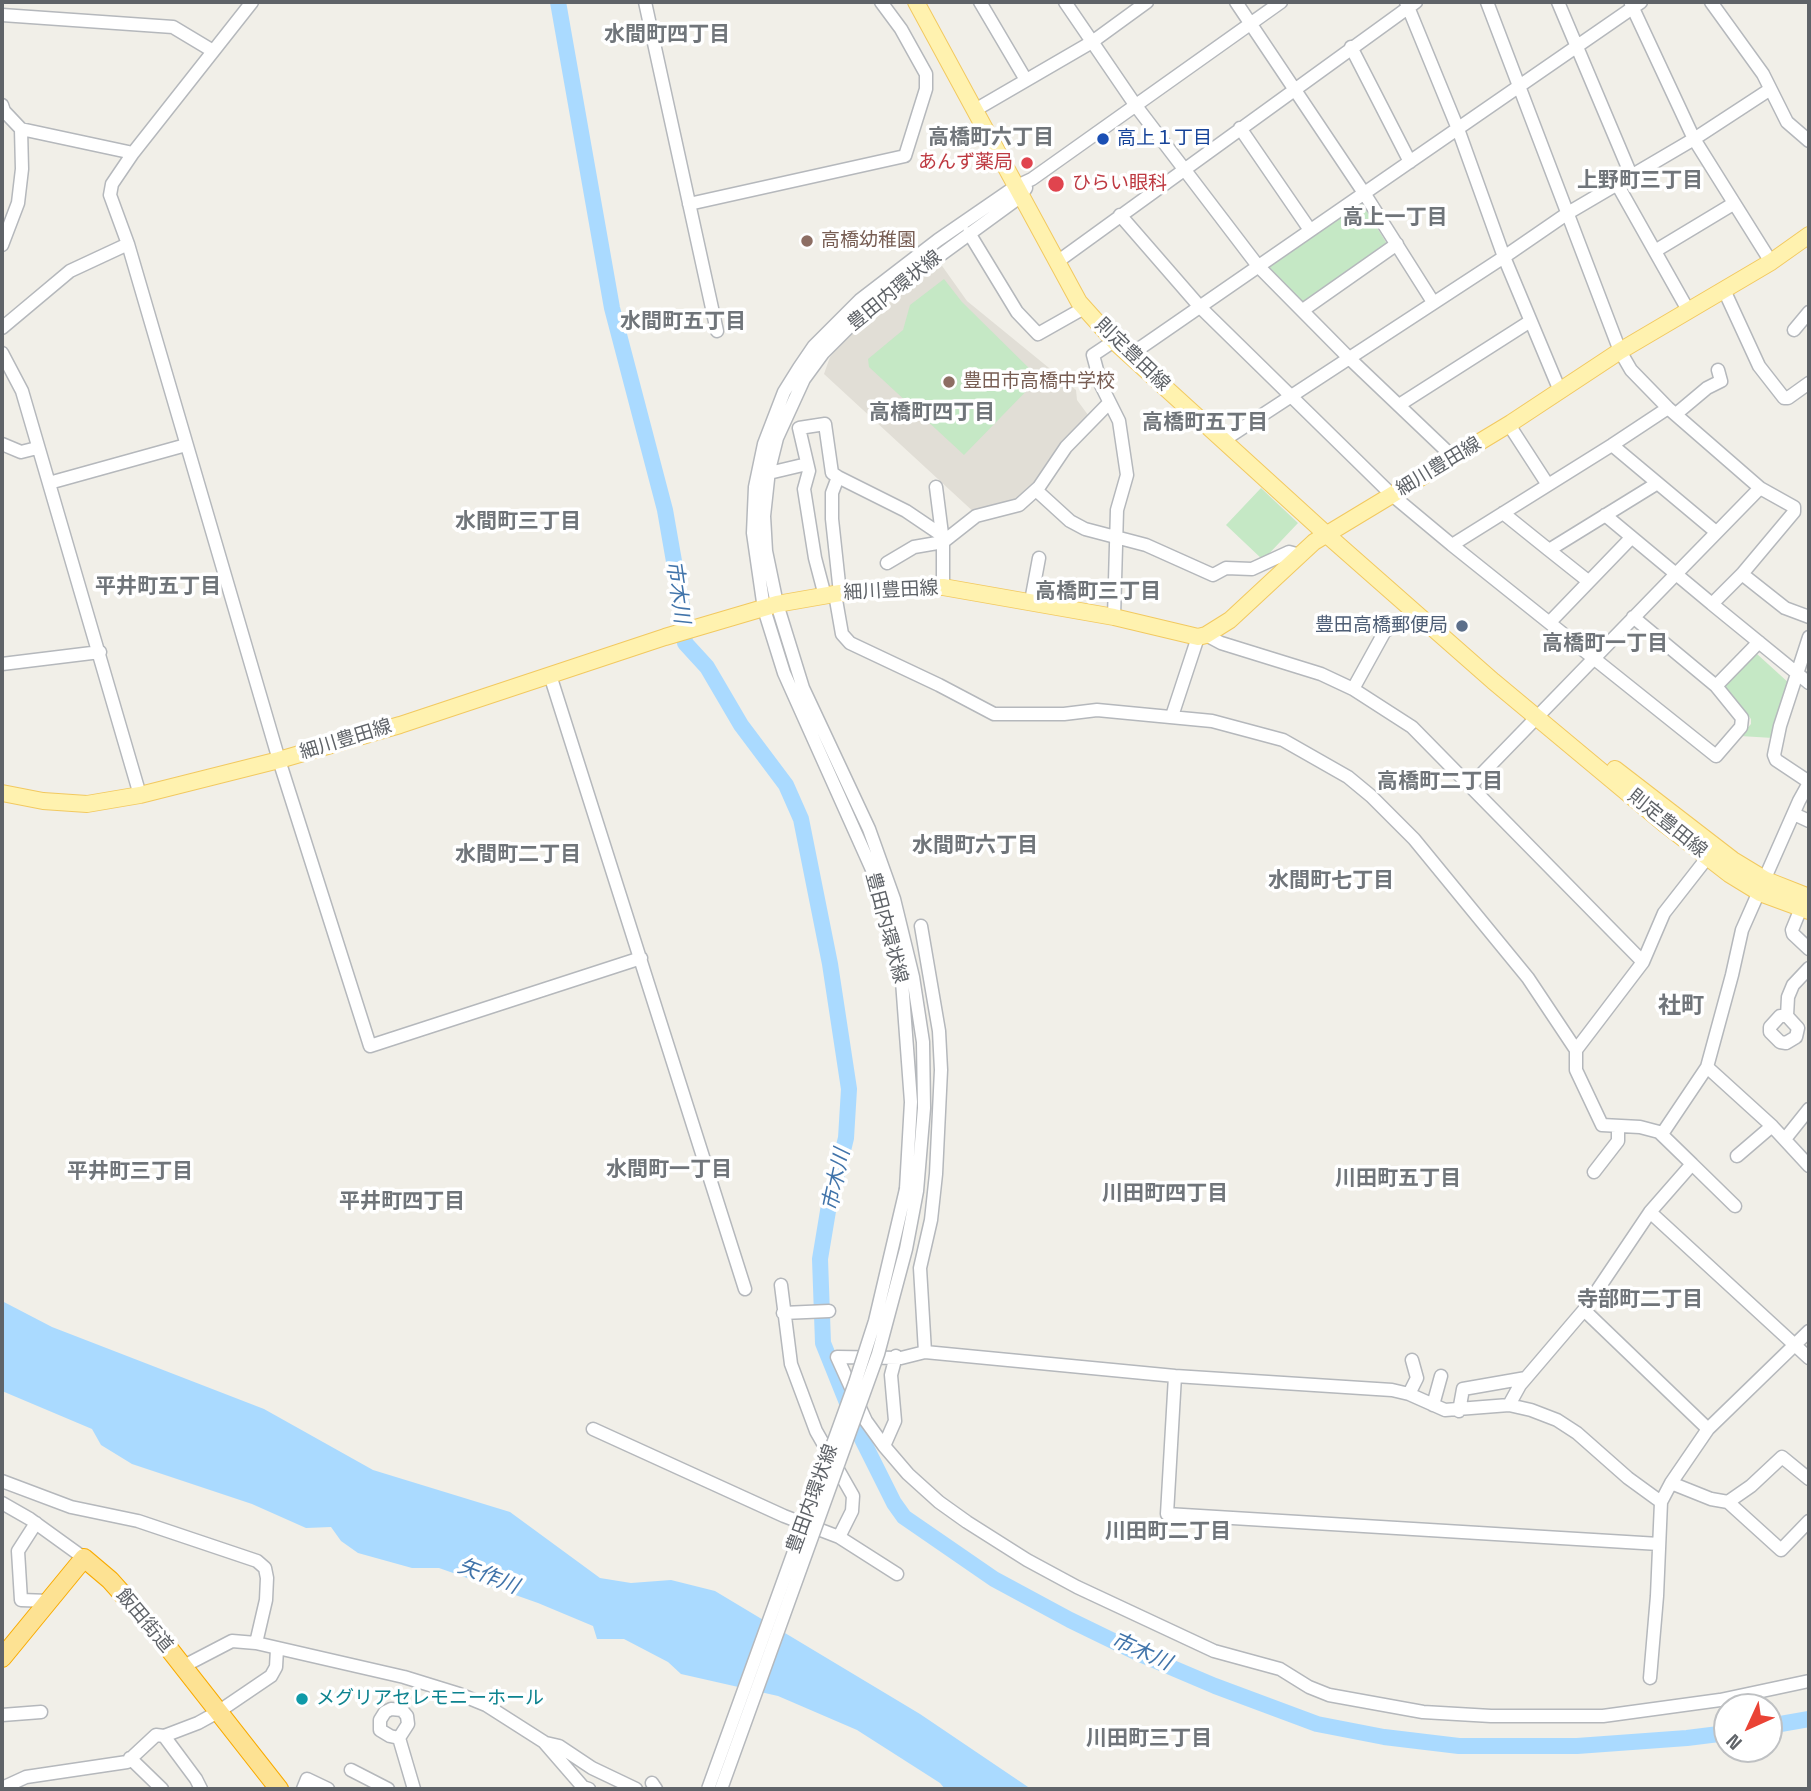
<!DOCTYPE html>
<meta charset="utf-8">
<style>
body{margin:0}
#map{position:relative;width:1811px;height:1791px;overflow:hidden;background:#f1efe8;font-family:"Space Grotesk",sans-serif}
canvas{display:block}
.frame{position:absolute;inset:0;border:4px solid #5f6368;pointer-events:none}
.north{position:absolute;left:1713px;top:1693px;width:70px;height:70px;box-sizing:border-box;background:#fff;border:2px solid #bfc1c3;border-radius:50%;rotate:225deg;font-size:19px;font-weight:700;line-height:28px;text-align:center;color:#5f6368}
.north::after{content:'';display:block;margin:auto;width:24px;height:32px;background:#ea4335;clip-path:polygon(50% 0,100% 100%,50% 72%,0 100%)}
</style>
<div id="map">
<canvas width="1811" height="1791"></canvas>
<div class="frame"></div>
<div class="north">N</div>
</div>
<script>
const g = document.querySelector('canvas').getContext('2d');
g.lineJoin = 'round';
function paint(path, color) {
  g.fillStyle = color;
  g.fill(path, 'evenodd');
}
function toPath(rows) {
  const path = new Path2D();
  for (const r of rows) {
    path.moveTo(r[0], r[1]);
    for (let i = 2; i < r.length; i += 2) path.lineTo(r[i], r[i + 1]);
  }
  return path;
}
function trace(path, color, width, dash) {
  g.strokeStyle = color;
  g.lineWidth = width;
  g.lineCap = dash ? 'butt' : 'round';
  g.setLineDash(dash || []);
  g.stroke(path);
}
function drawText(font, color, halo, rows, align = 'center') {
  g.font = font + ' "Space Grotesk","Noto Sans JP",sans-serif';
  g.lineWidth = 7;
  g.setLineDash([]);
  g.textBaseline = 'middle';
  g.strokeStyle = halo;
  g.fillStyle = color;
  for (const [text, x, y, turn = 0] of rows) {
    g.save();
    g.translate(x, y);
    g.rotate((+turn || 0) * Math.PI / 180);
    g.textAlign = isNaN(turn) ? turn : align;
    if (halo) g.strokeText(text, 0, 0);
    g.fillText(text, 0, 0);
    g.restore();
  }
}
paint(toPath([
 [940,263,967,301,1076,390,1077,400,1091,419,1029,494,1005,510,977,515,824,374,830,357,855,328]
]), '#e1ded6');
paint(toPath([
 [1361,202,1389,247,1304,304,1266,265],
 [944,279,962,302,1039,378,964,455,869,367,868,359,903,330,910,305],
 [1261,488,1298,523,1263,560,1226,525],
 [1757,654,1790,684,1773,738,1740,736,1751,724,1751,719,1723,684]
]), '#c5e8c5');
paint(toPath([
 [2,1301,52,1327,264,1409,373,1470,510,1512,600,1578,631,1583,671,1580,715,1591,920,1714,1031,1789,945,1789,940,1783,857,1730,778,1696,681,1674,668,1662,624,1639,597,1639,593,1626,538,1603,439,1568,412,1568,358,1553,341,1541,331,1527,306,1528,252,1504,132,1464,101,1445,92,1429,2,1391]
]), '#aadaff');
trace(toPath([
 [558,2,612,308,665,510,682,607,685,643,707,667,741,725,786,785,801,819,830,964,849,1089,846,1138,828,1211,820,1259,823,1343,860,1435,894,1503,904,1517,994,1579,1070,1620,1142,1655,1215,1686,1317,1724,1384,1737,1459,1746,1577,1746,1687,1738,1727,1733],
 [1769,1726,1809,1719]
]), '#aadaff', 16);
const minor = toPath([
 [252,2,133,153,112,184,110,195,128,244,279,760,370,1046,641,958],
 [645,2,717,331],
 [980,2,1026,80],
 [1065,2,1136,106,1258,266,1349,358,1454,458],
 [1236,2,1364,193,1433,302],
 [1406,2,1458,129,1504,257,1560,391],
 [1558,2,1631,175],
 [1711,2,1763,74,1787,122,1809,141],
 [1631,4,1694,139,1771,262],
 [2,15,173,27,213,51],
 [1351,47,1410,162],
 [2,105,4,111,21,129,133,153],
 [975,110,1092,42,1147,2],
 [1240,128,1310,230],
 [1617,184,1688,310],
 [689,204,905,156,926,89,926,74,901,29,881,2],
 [1120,215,1200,307,1392,495,1452,545,1612,445,1668,408],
 [969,233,1017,312,1038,334,1084,308],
 [2,245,18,203,22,169,21,129],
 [1655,251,1733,204],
 [1057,262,1416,2],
 [1724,290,1759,366,1784,398,1788,398,1809,383],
 [1303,310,1397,244],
 [2,328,70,271,128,244],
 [1794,330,1809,312],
 [1114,341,1093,355,1101,385,1119,421,1127,475,1117,510,1114,617],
 [2,353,22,391,140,795],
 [1130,355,1641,2],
 [1399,405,1529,322],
 [1676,414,1707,388,1721,381,1718,370],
 [1511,423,1513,431,1548,485],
 [1224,440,1504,257,1568,213,1694,139,1769,90],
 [2,444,21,452,37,448],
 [1612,445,1716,532],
 [769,473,807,464],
 [838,477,906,511,943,536],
 [49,483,186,445],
 [936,487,943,542,943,587],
 [1036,490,1070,521,1085,529,1146,545,1213,575,1226,568,1252,569,1289,552,1300,555],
 [1503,513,1549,550,1656,484],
 [1605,515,1676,574,1760,488],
 [1452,545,1716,756,1741,727,1742,718,1716,686,1633,617],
 [1549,550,1588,581],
 [887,563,914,547,943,542,976,516,1019,505,1039,487,1066,447,1109,403],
 [1742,574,1785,608,1809,617],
 [835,594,842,634,850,643,939,685,994,714,1064,714,1097,710,1212,721,1283,740,1348,777,1371,796,1414,839,1528,978,1576,1050,1576,1070,1602,1125,1640,1127,1659,1132,1692,1164,1650,1212,1584,1310,1520,1385,1509,1405],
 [825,596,815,558,804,489,809,471,799,428,825,424,832,473,838,477,832,493,832,519,840,593],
 [1031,601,1039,558],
 [1712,604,1809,683],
 [1550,622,1631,538],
 [1206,635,1221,643,1321,674,1353,689,1412,727,1643,962],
 [1809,637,1780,726,1774,755,1776,760,1809,782],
 [2,664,100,652],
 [550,675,745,1289],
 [1716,686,1759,642],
 [1353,689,1385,631,1417,615],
 [1172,716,1198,637],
 [1471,785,1676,574,1712,604,1742,574,1794,512,1794,507,1760,488,1668,408,1631,370,1620,351,1487,2],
 [1794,814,1809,821],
 [1801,908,1792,930,1793,934,1809,949],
 [921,926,939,1031,941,1070,936,1174,931,1220,920,1268,925,1352],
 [1787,1016,1780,1016,1770,1027,1770,1032,1780,1042,1786,1043,1796,1037,1798,1028,1787,1016,1788,997,1793,985,1809,968],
 [1576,1050,1643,962,1664,913,1707,858],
 [1707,1067,1772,1126,1809,1166],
 [1662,1134,1707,1067,1732,975,1742,930,1799,801,1809,783],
 [1785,1139,1809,1109],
 [1737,1156,1772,1126],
 [1692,1164,1735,1206],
 [1594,1172,1618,1141,1618,1127],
 [906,1189,911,1102,902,981,878,883,784,673,764,609,753,533,755,487,764,444,784,392,799,368,814,346,860,300,938,240,1015,187,1032,179,1281,2],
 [917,1191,924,1108,923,1042,913,977,894,899,869,829,803,688,777,604,766,551,764,516,769,470,777,438,804,379,823,353,868,308,1020,197,1026,188],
 [1650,1212,1809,1358],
 [781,1285,791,1364,816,1431,853,1496,852,1511,839,1537],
 [1584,1310,1708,1429],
 [783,1313,829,1311],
 [1175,1376,1167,1514,1659,1544],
 [1409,1394,1417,1378,1412,1360],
 [1433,1405,1441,1376],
 [1459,1411,1463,1389,1526,1378],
 [593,1429,784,1516,839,1537,897,1574],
 [884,1446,895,1421,891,1375,896,1356],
 [2,1481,71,1507,138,1521,257,1561,265,1568,267,1578,266,1600,256,1643],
 [1671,1483,1711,1499,1728,1502,1781,1550,1809,1521],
 [1661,1502,1628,1478,1577,1433,1557,1420,1531,1410,1509,1405,1445,1410,1409,1394,1392,1390,1175,1376,925,1352,901,1358,837,1357,866,1421,884,1446,908,1474,939,1502,967,1522,1027,1560,1077,1587,1214,1651,1280,1669,1309,1687,1329,1695,1423,1712,1491,1716,1603,1716,1720,1700,1809,1681],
 [1728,1502,1751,1486,1782,1457,1809,1479],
 [2,1503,30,1519,84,1558],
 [36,1523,18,1551,21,1600,49,1601],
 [182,1667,232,1641,256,1643,404,1677,459,1694,486,1705,544,1742,583,1787,589,1789],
 [1650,1678,1657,1596,1661,1502,1671,1483,1708,1429,1809,1331],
 [2,1715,41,1712],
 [164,1736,196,1779,201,1789],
 [399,1738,390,1736,380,1730,380,1720,385,1712,391,1709,402,1710,407,1716,408,1724,399,1738,414,1789],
 [546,1743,559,1746,592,1768,636,1789],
 [130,1758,162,1789],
 [351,1770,388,1789],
 [652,1783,656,1789],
 [2,1788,26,1777,127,1762,156,1735,164,1736,198,1723,218,1712,271,1676,276,1667,277,1649],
 [303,1789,307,1779,328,1789]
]);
const major = toPath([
 [916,2,1079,302,1114,341,1326,534,1493,681,1667,826,1729,874,1760,893,1809,911],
 [1615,769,1733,860,1766,880,1809,897],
 [2,793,43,801,87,804,140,795,279,760,400,725,665,637,777,604,840,593,899,587,943,587,1114,617,1198,637,1206,635,1230,620,1314,542,1511,423,1620,351,1771,262,1809,235]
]);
const highway = toPath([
 [2,1658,84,1558,110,1580,152,1627,279,1789]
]);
trace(minor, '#b5b8bc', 15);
trace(major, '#f2c960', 18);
trace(highway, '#f9ab00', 20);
trace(minor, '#fff', 12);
trace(major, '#fff2af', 16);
trace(highway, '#fde293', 18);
const minorBridge = toPath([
 [708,1789,855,1383,875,1321,906,1189],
 [721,1789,878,1354,906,1249,917,1191]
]);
trace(minorBridge, '#b5b8bc', 15, []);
trace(minorBridge, '#fff', 12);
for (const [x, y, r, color] of [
 [1103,139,7,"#1a4fb4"],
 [1027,163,7,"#e0444e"],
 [1056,184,9,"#e0444e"],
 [807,241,7,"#8d6e63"],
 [949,382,7,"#8d6e63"],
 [1462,626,7,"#5c6f8a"],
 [302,1699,7,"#0f9aa8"]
]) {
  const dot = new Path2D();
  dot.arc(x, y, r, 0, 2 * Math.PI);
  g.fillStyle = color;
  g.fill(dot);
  trace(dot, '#fff', 2.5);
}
drawText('19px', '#164399', '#fff', [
 ["高上１丁目",1117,139]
], 'left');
drawText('19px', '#be3a42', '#fff', [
 ["あんず薬局",1013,163],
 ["ひらい眼科",1072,184,"left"]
], 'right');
drawText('19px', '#785e54', '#fff', [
 ["高橋幼稚園",821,241],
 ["豊田市高橋中学校",963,382]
], 'left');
drawText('19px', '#5f6368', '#fff', [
 ["豊田内環状線",895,291,-39],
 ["則定豊田線",1132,355,44],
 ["細川豊田線",1439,467,-31],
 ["細川豊田線",891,591,-3],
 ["細川豊田線",346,740,-17],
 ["則定豊田線",1667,824,39],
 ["豊田内環状線",886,928,75],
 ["豊田内環状線",813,1499,-70],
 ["飯田街道",144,1621,50]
]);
drawText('19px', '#4e5e75', '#fff', [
 ["豊田高橋郵便局",1448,626]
], 'right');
drawText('19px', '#0d838f', '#fff', [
 ["メグリアセレモニーホール",316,1699]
], 'left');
drawText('bold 21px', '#70757a', '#fff', [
 ["水間町四丁目",667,35],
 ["高橋町六丁目",991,138],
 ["上野町三丁目",1640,181],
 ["高上一丁目",1395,218],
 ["水間町五丁目",683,322],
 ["高橋町四丁目",932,413],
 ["高橋町五丁目",1205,423],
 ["水間町三丁目",518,522],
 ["平井町五丁目",158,587],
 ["高橋町三丁目",1098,592],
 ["高橋町一丁目",1605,644],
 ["高橋町二丁目",1440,782],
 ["水間町六丁目",975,846],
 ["水間町二丁目",518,855],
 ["水間町七丁目",1331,881],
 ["水間町一丁目",669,1170],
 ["平井町三丁目",130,1172],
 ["川田町五丁目",1398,1179],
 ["川田町四丁目",1165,1194],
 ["平井町四丁目",402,1202],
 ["寺部町二丁目",1640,1300],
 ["川田町二丁目",1168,1532],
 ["川田町三丁目",1149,1739]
]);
drawText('italic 21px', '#4174aa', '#fff', [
 ["市木川",677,592,82],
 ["市木川",837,1180,-78],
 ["矢作川",488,1577,21],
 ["市木川",1141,1652,24]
]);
drawText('bold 23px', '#70757a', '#fff', [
 ["社町",1681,1007]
]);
</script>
